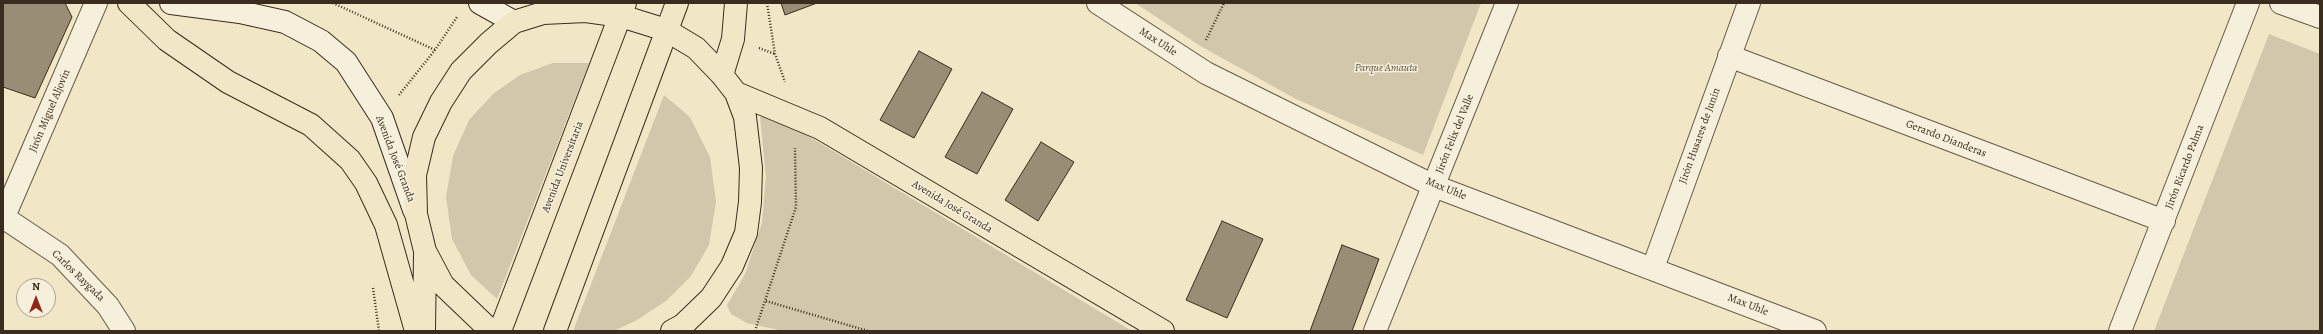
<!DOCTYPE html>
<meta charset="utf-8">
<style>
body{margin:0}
#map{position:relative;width:2323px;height:334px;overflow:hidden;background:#f1e7c7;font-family:Alegreya,serif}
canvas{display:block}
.frame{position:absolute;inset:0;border:4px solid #3a2c1e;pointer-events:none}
.north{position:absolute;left:16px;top:278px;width:40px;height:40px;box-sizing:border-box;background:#f6efdb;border:1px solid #aba18f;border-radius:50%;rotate:0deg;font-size:11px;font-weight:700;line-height:16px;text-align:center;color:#3a2c1e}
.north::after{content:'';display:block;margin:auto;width:14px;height:18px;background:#8f2418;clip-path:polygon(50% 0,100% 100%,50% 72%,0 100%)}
</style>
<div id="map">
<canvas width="2323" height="334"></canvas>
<div class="frame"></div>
<div class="north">N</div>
</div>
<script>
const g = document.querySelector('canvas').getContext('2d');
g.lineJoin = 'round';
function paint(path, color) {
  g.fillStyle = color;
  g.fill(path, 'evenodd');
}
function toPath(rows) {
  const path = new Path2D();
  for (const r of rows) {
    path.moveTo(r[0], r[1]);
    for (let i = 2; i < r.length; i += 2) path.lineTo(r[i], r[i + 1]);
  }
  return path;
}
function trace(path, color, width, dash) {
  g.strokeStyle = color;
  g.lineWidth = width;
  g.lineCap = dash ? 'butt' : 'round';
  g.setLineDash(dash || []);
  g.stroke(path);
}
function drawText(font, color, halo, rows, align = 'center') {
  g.font = font + ' Alegreya,serif';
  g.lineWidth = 3;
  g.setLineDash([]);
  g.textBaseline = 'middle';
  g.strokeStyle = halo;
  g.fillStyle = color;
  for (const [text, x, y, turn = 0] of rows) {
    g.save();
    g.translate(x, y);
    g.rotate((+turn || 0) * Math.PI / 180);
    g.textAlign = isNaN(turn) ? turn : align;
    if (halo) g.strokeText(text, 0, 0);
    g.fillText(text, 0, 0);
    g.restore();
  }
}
paint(toPath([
 [1135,3,1481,3,1423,155,1296,99,1202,47],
 [2269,34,2320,54,2320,331,2154,331],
 [553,63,589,63,497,299,471,275,452,239,446,197,453,156,469,120,493,94,520,75],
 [664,95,690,117,710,157,716,202,709,245,691,276,666,301,637,320,614,331,573,331],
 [765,116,795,128,1132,331,783,331,747,323,731,314,727,305,745,274,762,223,766,177,760,117]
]), '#d2c7aa');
const building = toPath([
 [3,3,65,3,72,17,35,98,3,87,3,3],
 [781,3,817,3,785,15,781,3],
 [919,51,952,69,914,138,880,120,919,51],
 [982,92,1013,109,977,174,945,157,982,92],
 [1041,142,1074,162,1038,221,1005,200,1041,142],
 [1222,221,1263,239,1227,318,1186,300,1222,221],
 [1342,245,1379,259,1352,331,1310,331,1342,245]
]);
paint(building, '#998d76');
trace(building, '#3a2c1e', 1);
const minor = toPath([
 [1098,3,1206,73,1434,186,1815,331],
 [2281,3,2320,17],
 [1729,56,2164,221],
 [3,217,60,255,108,306,124,331],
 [3,219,96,3],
 [1653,268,1749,3],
 [1375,331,1507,3],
 [2120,331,2248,3]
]);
const secondary = toPath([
 [171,3,240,12,285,22,321,41,346,62,382,118,414,210],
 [480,3,514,22]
]);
const primary = toPath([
 [129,3,167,40,228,82,311,125,350,160,366,183,386,225,416,331],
 [722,75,733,39,736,3],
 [736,93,820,128,1163,331],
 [424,331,425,254],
 [491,331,443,285,425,251,416,214,415,175,424,137,441,102,461,71,489,43,514,22,543,13,586,11,621,16,666,30,696,48,722,75,736,93,745,117,751,168,750,202,746,233,732,266,711,298,683,325,672,331],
 [500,331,625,3],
 [555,331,677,3]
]);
trace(minor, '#685b48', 24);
trace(secondary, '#3a2c1e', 24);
trace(primary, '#3a2c1e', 24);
trace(toPath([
 [333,3,435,50],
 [767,3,775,54,785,82],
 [1206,40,1224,3],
 [759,48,775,54],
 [399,95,435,50,457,17],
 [373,288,379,331],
 [766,301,868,331],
 [755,331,796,207,795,148]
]), '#3a2c1e', 2.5, [1, 2]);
trace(minor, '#f6efdb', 22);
trace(secondary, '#f6efdb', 22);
trace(primary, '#f1e7c7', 22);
drawText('11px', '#3a2c1e', '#f6efdb', [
 ["Max Uhle",1158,42,33],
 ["Jirón Miguel Aljovín",50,111,-67],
 ["Jirón Felix del Valle",1455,134,-68],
 ["Jirón Husares de Junin",1700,136,-70],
 ["Gerardo Dianderas",1946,139,21],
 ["Avenida José Granda",395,159,69],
 ["Avenida Universitaria",563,167,-69],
 ["Jirón Ricardo Palma",2185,167,-69],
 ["Max Uhle",1446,189,22],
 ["Avenida José Granda",952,207,31],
 ["Carlos Raygada",78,276,44],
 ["Max Uhle",1748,305,21]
]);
drawText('italic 11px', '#605341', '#f6efdb', [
 ["Parque Amauta",1386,68]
]);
</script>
